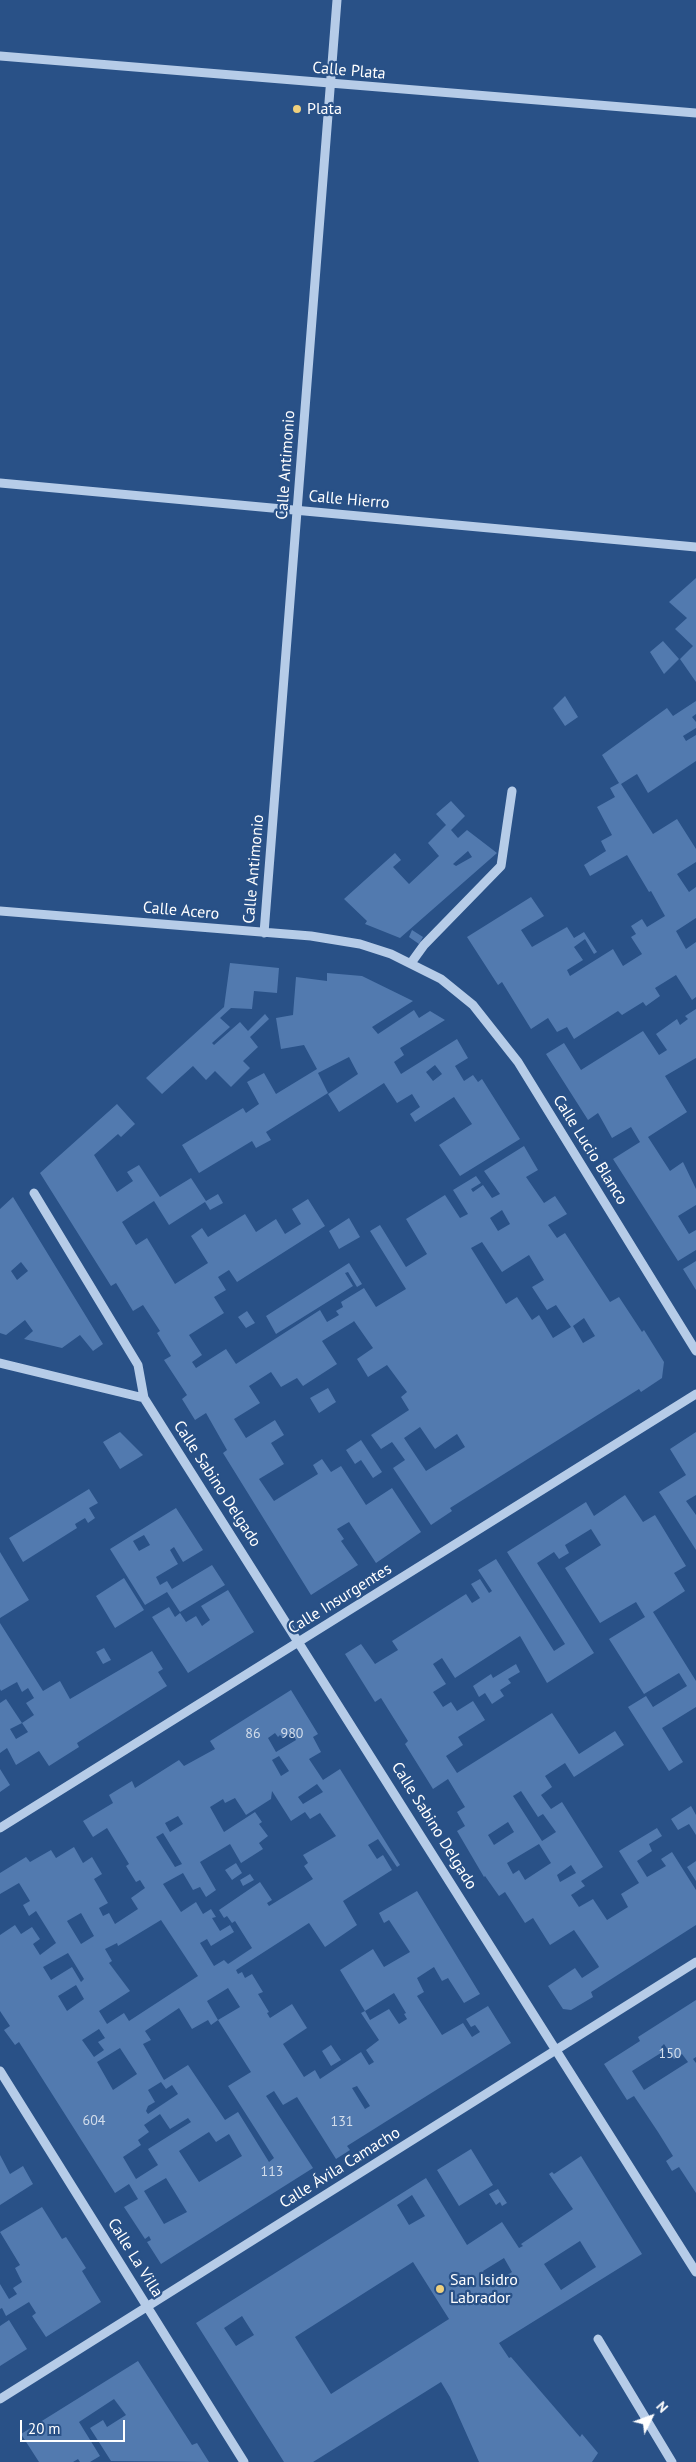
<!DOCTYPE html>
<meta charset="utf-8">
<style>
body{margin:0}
#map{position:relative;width:696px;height:2462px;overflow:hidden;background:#295187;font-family:"PT Sans",sans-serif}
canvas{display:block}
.north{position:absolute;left:626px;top:2392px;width:50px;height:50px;-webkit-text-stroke:4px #295187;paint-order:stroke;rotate:48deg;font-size:14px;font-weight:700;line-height:20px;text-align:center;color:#fff}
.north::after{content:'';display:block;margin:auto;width:18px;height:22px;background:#fff;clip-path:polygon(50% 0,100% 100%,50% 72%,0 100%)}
.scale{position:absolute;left:20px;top:2420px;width:105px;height:22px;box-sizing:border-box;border:2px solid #fff;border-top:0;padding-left:6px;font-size:15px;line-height:18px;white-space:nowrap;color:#fff;-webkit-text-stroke:4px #295187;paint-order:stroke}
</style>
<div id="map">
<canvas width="696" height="2462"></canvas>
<div class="north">N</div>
<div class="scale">20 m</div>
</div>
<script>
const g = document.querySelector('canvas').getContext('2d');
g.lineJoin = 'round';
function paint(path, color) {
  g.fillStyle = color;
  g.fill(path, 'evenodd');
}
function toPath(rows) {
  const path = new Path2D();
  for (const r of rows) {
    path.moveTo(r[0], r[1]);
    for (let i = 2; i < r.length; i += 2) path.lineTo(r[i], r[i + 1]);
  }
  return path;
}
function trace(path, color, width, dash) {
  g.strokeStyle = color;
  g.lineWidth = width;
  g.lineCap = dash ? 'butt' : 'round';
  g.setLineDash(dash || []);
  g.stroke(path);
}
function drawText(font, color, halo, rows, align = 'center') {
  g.font = font + ' "PT Sans",sans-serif';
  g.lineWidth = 4.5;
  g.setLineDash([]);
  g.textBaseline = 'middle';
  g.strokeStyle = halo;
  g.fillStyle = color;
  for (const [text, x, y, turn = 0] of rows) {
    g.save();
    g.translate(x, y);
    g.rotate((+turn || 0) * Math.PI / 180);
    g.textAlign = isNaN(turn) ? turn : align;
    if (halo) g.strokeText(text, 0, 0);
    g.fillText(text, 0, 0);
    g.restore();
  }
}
paint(toPath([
 [696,578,696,682,680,659,693,646,675,629,687,618,669,602],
 [663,641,679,659,664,674,650,652],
 [565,696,578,717,565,726,553,708],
 [696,701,696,714,692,717,696,722,696,728,683,736,686,741,696,735,696,761,648,793,637,774,621,784,653,834,677,819,696,849,696,862,677,874,689,892,696,887,696,918,676,931,686,949,696,942,696,997,692,1000,676,975,655,988,660,996,646,1006,643,1002,622,1015,618,1011,574,1039,567,1027,557,1032,548,1018,531,1029,502,982,498,985,467,937,531,897,544,916,521,930,532,947,567,927,574,938,584,932,597,952,594,954,585,939,574,947,583,960,567,970,570,976,613,949,623,966,642,954,631,937,636,934,631,926,642,919,647,927,665,916,651,891,649,892,627,855,590,876,584,865,606,851,601,841,612,835,597,807,615,797,610,788,619,783,602,755,667,708,673,716],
 [451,801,465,816,451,830,458,838,467,830,497,853,400,938,365,924,367,921,344,899,395,853,401,860,393,867,409,884,439,856,428,843,446,825,436,814],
 [468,851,472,857,456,866,453,864],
 [412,930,423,937,419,944,409,937],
 [230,963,279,968,277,993,254,991,252,1009,231,1008,220,1018,230,1027,212,1043,214,1045,240,1022,248,1031,265,1014,269,1019,250,1037,258,1047,243,1061,250,1068,231,1087,215,1071,206,1080,193,1066,162,1094,146,1078,224,1007],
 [327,973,362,976,413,1001,372,1027,378,1034,414,1010,419,1018,430,1011,445,1020,400,1048,404,1055,394,1062,401,1074,457,1039,468,1058,455,1066,464,1081,473,1075,478,1082,482,1079,520,1139,460,1176,439,1145,472,1124,454,1097,415,1122,410,1114,420,1107,412,1094,397,1103,384,1083,339,1112,328,1094,358,1074,349,1057,318,1073,328,1093,266,1132,271,1140,256,1148,252,1141,199,1173,182,1145,243,1108,246,1113,259,1104,247,1082,264,1073,276,1094,317,1069,304,1045,281,1049,276,1018,293,1015,296,977,327,981],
 [435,1065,442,1074,433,1081,426,1072],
 [696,1009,696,1058,665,1076,687,1112,648,1137,670,1171,683,1162,696,1189,696,1205,678,1216,689,1234,696,1230,696,1250,678,1261,613,1159,640,1142,631,1127,612,1138,598,1113,588,1120,546,1054,564,1043,581,1070,643,1031,659,1055,667,1050,656,1034,677,1019,680,1025,688,1019,685,1016],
 [117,1104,135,1124,121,1137,118,1134,94,1155,117,1192,133,1181,127,1172,139,1165,160,1197,191,1178,206,1201,218,1194,223,1203,210,1210,205,1202,169,1225,154,1201,122,1222,136,1245,147,1238,175,1284,208,1263,191,1236,202,1228,208,1237,245,1214,256,1232,276,1219,285,1234,301,1224,292,1209,308,1199,325,1226,237,1282,229,1270,218,1277,226,1290,214,1297,224,1313,189,1335,202,1355,192,1362,196,1368,226,1349,236,1364,320,1310,327,1322,339,1315,336,1311,343,1307,341,1302,364,1288,376,1307,406,1289,370,1231,380,1225,406,1267,427,1254,406,1219,445,1195,460,1218,468,1214,453,1190,476,1176,481,1183,471,1189,473,1192,483,1185,492,1198,500,1194,484,1171,524,1146,538,1170,526,1177,544,1203,555,1196,567,1214,548,1225,557,1238,565,1233,610,1302,619,1297,642,1332,644,1330,664,1362,662,1378,641,1392,639,1389,450,1508,452,1511,431,1525,393,1468,405,1460,392,1442,381,1449,371,1435,409,1410,401,1397,407,1392,387,1365,368,1377,357,1359,373,1348,354,1321,353,1322,322,1341,337,1364,303,1386,297,1378,281,1387,271,1372,249,1386,260,1403,234,1419,246,1438,275,1420,284,1435,271,1443,284,1464,259,1479,274,1501,318,1474,313,1465,322,1459,331,1472,341,1466,366,1505,392,1488,421,1532,376,1563,349,1522,337,1529,344,1539,341,1541,358,1565,311,1595,223,1453,227,1450,206,1413,195,1420,182,1399,187,1395,164,1360,171,1356,157,1333,160,1331,143,1305,133,1311,116,1283,111,1286,40,1173],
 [502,1210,510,1224,498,1231,490,1218],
 [482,1242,502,1272,529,1255,544,1280,532,1287,547,1310,556,1305,571,1327,553,1338,539,1315,532,1320,517,1297,506,1304,471,1248],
 [584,1318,595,1336,583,1343,573,1326],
 [420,1427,435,1449,457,1434,465,1447,426,1471,404,1438],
 [13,1197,103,1344,93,1351,80,1335,62,1348,24,1339,33,1331,25,1320,6,1335,0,1333,0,1209],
 [21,1262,28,1271,17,1280,11,1271],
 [349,1218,360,1237,339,1249,329,1231],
 [696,1261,696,1290,683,1269],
 [349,1263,362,1284,357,1287,348,1272,345,1273,353,1286,276,1334,266,1316],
 [247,1311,255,1323,246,1328,238,1317],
 [328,1388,336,1402,319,1413,310,1398],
 [120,1432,143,1455,120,1469,103,1442],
 [696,1432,696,1495,686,1501,696,1515,696,1550,659,1492,686,1475,670,1449],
 [361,1440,382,1472,373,1478,361,1460,355,1464,346,1450],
 [89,1489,98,1503,89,1508,95,1518,88,1523,85,1518,75,1524,77,1528,23,1562,9,1538],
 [625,1495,643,1522,655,1515,686,1566,674,1573,685,1591,653,1612,696,1681,696,1707,662,1728,683,1762,669,1771,628,1707,646,1696,653,1707,687,1686,679,1673,644,1694,609,1639,645,1617,636,1602,600,1623,565,1568,601,1545,591,1529,565,1545,569,1553,559,1559,554,1552,537,1563,594,1653,547,1683,520,1636,455,1678,442,1658,433,1664,446,1684,433,1692,443,1707,451,1702,457,1711,473,1701,485,1720,458,1737,463,1745,446,1756,457,1773,552,1713,579,1754,615,1731,624,1745,574,1777,565,1763,545,1776,552,1787,541,1795,551,1809,562,1802,603,1867,581,1881,585,1886,571,1895,579,1907,593,1899,607,1920,628,1907,621,1894,639,1883,619,1851,657,1828,662,1836,649,1844,652,1851,637,1861,647,1877,666,1866,661,1859,672,1852,696,1890,696,1925,591,1992,593,1997,571,2010,563,2009,548,1986,575,1968,582,1978,599,1967,598,1965,574,1930,550,1945,533,1918,525,1923,505,1892,499,1896,485,1876,484,1877,457,1831,465,1826,457,1812,465,1807,448,1779,433,1789,405,1744,408,1741,381,1698,375,1702,345,1654,361,1644,375,1664,398,1650,392,1641,466,1594,472,1603,480,1598,471,1584,480,1579,489,1593,492,1591,478,1570,496,1559,554,1651,565,1644,507,1552,586,1502,594,1516],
 [521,1791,538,1817,543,1814,556,1832,542,1841,513,1796],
 [508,1822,514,1832,494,1845,488,1835],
 [539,1844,551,1863,525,1880,519,1870,513,1874,507,1863],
 [571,1865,576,1873,560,1882,557,1875],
 [176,1508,203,1550,183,1562,174,1547,170,1550,178,1564,156,1577,160,1585,167,1581,172,1589,212,1565,225,1585,180,1612,167,1592,145,1605,110,1549],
 [144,1535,150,1545,139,1551,133,1541],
 [0,1552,29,1600,0,1618],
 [124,1578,144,1610,115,1628,96,1596],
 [228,1590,254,1632,188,1673,152,1617,169,1607,175,1617,180,1613,186,1622,196,1616,202,1626,210,1620,201,1606],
 [0,1623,43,1691,60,1681,70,1699,152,1651,163,1669,158,1672,167,1686,77,1743,79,1747,49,1766,39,1751,16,1765,7,1748,0,1753,0,1703,6,1699,22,1723,10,1729,16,1739,28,1732,22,1723,34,1715,26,1703,34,1698,28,1688,22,1692,17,1682,1,1691,0,1689],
 [104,1648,111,1660,103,1664,96,1652],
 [516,1664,520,1672,508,1679,511,1683,500,1690,504,1696,492,1704,485,1693,479,1697,473,1686,491,1674,493,1678],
 [291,1690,318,1734,313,1737,321,1752,309,1759,323,1780,340,1769,400,1865,397,1867,378,1839,368,1845,377,1859,383,1855,392,1870,343,1901,357,1925,325,1947,309,1923,236,1970,238,1974,242,1972,245,1978,252,1974,263,1992,258,1994,269,2012,267,2013,270,2018,292,2004,307,2028,283,2044,304,2077,315,2070,320,2079,361,2052,369,2065,374,2062,366,2050,379,2040,361,2013,365,2011,370,2020,389,2009,399,2024,407,2019,404,2014,406,2013,394,1993,365,2011,340,1970,373,1949,384,1967,410,1952,389,1920,384,1923,379,1913,417,1891,480,1994,464,2003,448,1978,442,1981,434,1967,417,1978,424,1992,417,1996,442,2035,463,2023,472,2037,480,2032,475,2025,471,2027,466,2019,488,2006,511,2043,347,2146,350,2150,336,2159,297,2097,283,2105,274,2091,266,2096,313,2168,161,2264,147,2242,151,2240,149,2236,145,2239,124,2207,138,2199,129,2184,115,2193,19,2042,15,2045,4,2030,10,2026,0,2011,0,1935,15,1925,21,1934,32,1927,40,1939,33,1944,40,1955,56,1943,36,1911,29,1916,23,1905,30,1901,19,1883,0,1894,0,1873,26,1857,30,1862,51,1850,56,1858,74,1847,83,1863,92,1857,102,1874,94,1879,108,1903,99,1908,103,1916,109,1913,115,1924,138,1909,131,1898,145,1888,140,1880,136,1882,126,1866,129,1864,107,1828,93,1837,83,1821,113,1803,109,1795,132,1781,135,1788,179,1760,184,1766,215,1749,210,1741],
 [292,1732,296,1740,276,1752,268,1738,275,1733,278,1737,280,1735,283,1738],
 [279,1756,289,1771,281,1776,272,1760],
 [317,1784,323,1792,303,1804,298,1797],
 [272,1791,291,1821,305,1812,310,1819,320,1813,336,1836,303,1855,308,1863,304,1866,313,1879,269,1906,267,1903,272,1900,260,1882,219,1910,224,1918,227,1916,232,1923,235,1921,252,1948,228,1964,224,1960,214,1966,200,1943,207,1939,211,1946,234,1932,230,1925,220,1931,212,1918,216,1917,211,1909,203,1914,196,1902,181,1912,163,1884,183,1873,193,1890,200,1887,206,1897,216,1890,200,1862,230,1844,241,1863,263,1849,259,1843,268,1836,259,1824,262,1822,255,1812,224,1832,210,1807,223,1799,225,1803,235,1798,246,1815,271,1799],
 [178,1816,183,1824,170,1832,165,1823],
 [163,1833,182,1864,175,1867,156,1837],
 [81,1913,94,1936,81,1944,67,1921],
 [161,1920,198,1976,129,2021,124,2013,107,2024,99,2011,130,1991,109,1963,112,1961,105,1949,117,1943,118,1946],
 [68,1953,84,1979,81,1982,72,1967,51,1980,43,1967],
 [76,1985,84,1999,67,2011,58,1996],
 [228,1988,240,2007,218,2020,251,2072,228,2086,274,2158,269,2162,238,2112,225,2120,188,2065,164,2080,143,2044,151,2040,145,2031,179,2008,192,2029,208,2020,211,2025,218,2020,207,2001],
 [99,2029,105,2038,98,2042,104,2050,94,2057,82,2040],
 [120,2048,137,2074,113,2090,97,2062],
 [161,2082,166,2089,172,2085,178,2094,148,2114,146,2111,148,2106,155,2102,148,2090],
 [357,2086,370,2106,365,2109,352,2088],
 [160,2114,170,2129,188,2118,191,2122,148,2149,158,2165,136,2179,123,2157,141,2145,138,2140,149,2132,144,2125],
 [209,2132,216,2142,229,2134,242,2156,199,2182,179,2151],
 [166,2178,187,2212,164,2224,144,2191],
 [0,1769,10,1785,0,1792],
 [691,1806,696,1815,696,1835,689,1824,678,1830,671,1819],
 [696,1861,696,1881,687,1867],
 [236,1863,242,1873,232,1880,225,1870],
 [250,1874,254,1880,243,1886,240,1880],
 [696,2000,696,2057,693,2059,696,2063,696,2193,679,2167,672,2171,666,2161,673,2156,658,2132,634,2096,627,2100,604,2064,640,2041,638,2037],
 [664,2044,674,2059,682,2054,688,2062,644,2090,632,2071,664,2051,661,2047],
 [331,2045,341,2060,331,2066,322,2051],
 [471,2149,493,2185,459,2206,437,2170],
 [0,2155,10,2174,23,2166,33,2184,0,2205],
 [581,2156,642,2254,499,2343,509,2358,511,2357,580,2437,582,2434,598,2453,592,2462,479,2462,450,2397,441,2382,313,2462,284,2462,196,2323,426,2178,467,2245,502,2222,519,2248,523,2246,521,2244,573,2209,549,2174,552,2172,554,2174],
 [412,2195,425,2216,409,2225,397,2205],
 [580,2241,596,2267,561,2290,544,2264],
 [504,2258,512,2272,492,2285,483,2271],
 [413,2262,449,2319,331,2394,295,2337],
 [242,2316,254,2335,236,2346,224,2328],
 [498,2189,507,2203,502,2206,500,2202,496,2205,489,2194],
 [42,2207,62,2239,66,2237,86,2268,82,2271,101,2302,46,2337,32,2316,36,2313,29,2302,6,2316,2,2308,0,2309,0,2284,9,2299,17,2294,13,2288,22,2282,15,2268,20,2265,0,2232],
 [9,2320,27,2349,0,2366,0,2326],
 [138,2361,192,2445,197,2443,209,2462,111,2461,90,2428,103,2420,107,2427,126,2415,114,2399,79,2422,100,2456,90,2462,80,2462,78,2459,73,2462,39,2462,21,2434]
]), '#527aaf');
trace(toPath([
 [0,56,696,113],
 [0,483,696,547],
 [0,911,311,936,360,944,391,954,441,979,473,1005,518,1062,696,1351],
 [264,933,337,0],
 [411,963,424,945,501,866,512,791],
 [34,1193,138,1365,144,1398,696,2272],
 [0,1363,144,1398],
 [0,1828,696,1394],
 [0,2071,244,2462],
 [598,2339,672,2462],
 [0,2399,696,1962]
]), '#b6cce8', 9);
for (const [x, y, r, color] of [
 [297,109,5,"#efd07d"],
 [440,2289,5,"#efd07d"]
]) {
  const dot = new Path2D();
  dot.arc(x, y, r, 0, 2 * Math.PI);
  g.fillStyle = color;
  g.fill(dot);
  trace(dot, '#295187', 2);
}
drawText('14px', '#d4deeb', null, [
 ["86",253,1734],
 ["980",292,1734],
 ["150",670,2054],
 ["604",94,2121],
 ["131",342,2122],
 ["113",272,2172]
]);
drawText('16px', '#fff', '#295187', [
 ["Calle Plata",349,71,5],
 ["Calle Antimonio",286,465,-86],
 ["Calle Hierro",349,500,5],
 ["Calle Antimonio",254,869,-85],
 ["Calle Acero",181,911,5],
 ["Calle Lucio Blanco",590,1150,58],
 ["Calle Sabino Delgado",217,1484,57],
 ["Calle Insurgentes",340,1599,-32],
 ["Calle Sabino Delgado",434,1826,58],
 ["Calle Ávila Camacho",340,2168,-32],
 ["Calle La Villa",135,2258,58]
]);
drawText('16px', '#fff', '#295187', [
 ["Plata",307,109],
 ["San Isidro",450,2280],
 ["Labrador",450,2298]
], 'left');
</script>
